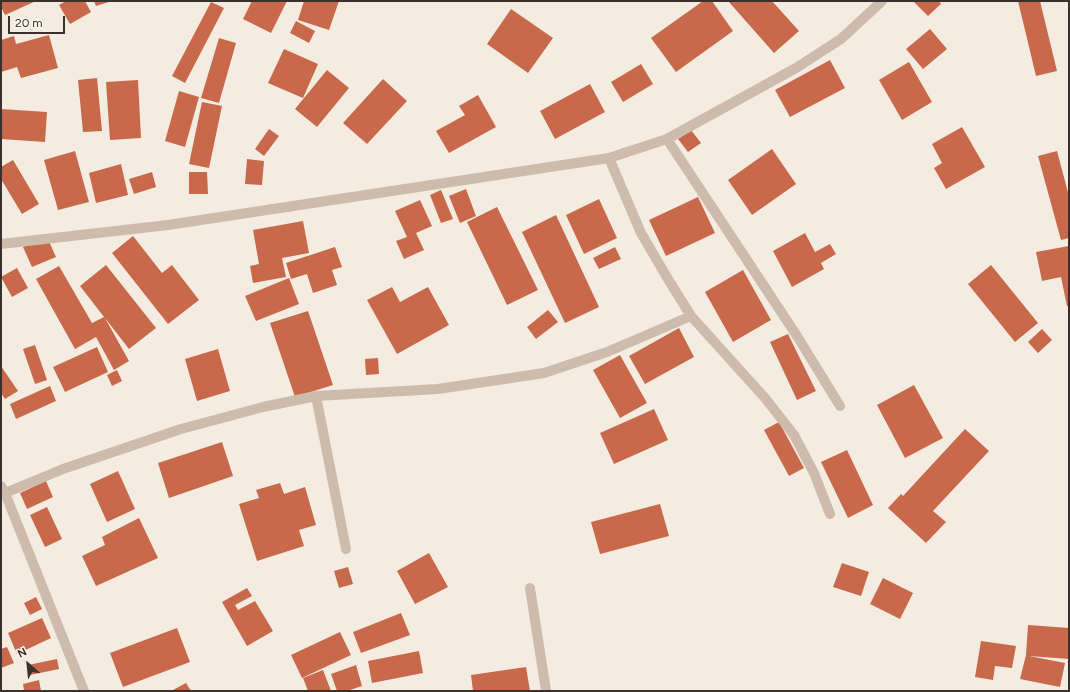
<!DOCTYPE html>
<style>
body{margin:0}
#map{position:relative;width:1070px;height:692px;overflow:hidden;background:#f4ebe1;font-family:Figtree,sans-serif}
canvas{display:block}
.frame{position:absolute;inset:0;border:2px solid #3b302b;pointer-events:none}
.north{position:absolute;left:8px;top:644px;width:40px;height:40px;-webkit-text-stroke:3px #fbf5ee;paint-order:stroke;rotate:333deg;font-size:11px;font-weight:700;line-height:16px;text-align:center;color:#3b302b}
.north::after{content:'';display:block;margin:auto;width:14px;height:18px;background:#3b302b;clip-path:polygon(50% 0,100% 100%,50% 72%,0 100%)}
.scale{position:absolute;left:8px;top:16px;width:57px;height:18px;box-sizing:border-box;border:2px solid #3b302b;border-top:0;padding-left:5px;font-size:12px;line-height:14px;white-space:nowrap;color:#3b302b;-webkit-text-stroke:3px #fbf5ee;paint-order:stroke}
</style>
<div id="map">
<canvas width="1070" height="692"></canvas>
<div class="frame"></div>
<div class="north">N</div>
<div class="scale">20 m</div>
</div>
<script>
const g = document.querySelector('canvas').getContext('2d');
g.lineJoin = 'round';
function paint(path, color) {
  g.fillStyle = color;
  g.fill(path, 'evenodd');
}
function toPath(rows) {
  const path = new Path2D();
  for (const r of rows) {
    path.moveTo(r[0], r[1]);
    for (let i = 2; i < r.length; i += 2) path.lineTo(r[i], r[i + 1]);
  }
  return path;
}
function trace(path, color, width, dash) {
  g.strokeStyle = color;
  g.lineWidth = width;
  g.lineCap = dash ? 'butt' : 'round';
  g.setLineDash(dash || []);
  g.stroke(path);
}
paint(toPath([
 [1,1,36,1,5,15,1,7],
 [66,1,85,1,91,12,70,24,59,5],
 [94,1,112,1,96,6],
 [252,1,287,1,271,33,243,19],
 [304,1,339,1,329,30,298,20],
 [703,1,712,1,733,31,676,72,651,38],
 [728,1,772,1,799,31,774,53],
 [913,1,939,1,941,4,928,16],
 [1018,1,1040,1,1057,71,1036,76],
 [211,2,224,8,185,83,172,76],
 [511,9,553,38,528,73,487,44],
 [296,21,315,31,309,43,290,33],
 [930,29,947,49,923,69,906,49],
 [49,35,58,68,21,78,17,67,1,72,1,40,14,36,16,44],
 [219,38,236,43,219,103,201,98],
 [284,49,318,64,303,98,268,83],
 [830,60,845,88,790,117,775,90],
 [909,62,932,102,902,120,879,80],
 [641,64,653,84,623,102,611,82],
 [327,70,349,88,317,127,295,109],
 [97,78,102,131,83,132,78,80],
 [383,79,407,101,367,144,343,123],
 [138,80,141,138,110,140,106,82],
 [590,84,605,112,555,139,540,111],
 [179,91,199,97,185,147,165,141],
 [478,95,496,127,449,153,436,131,465,115,459,106],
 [202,102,222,106,209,168,189,164],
 [1,109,47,112,45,142,1,139],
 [962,127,985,167,946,189,934,168,942,163,932,144],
 [269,129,279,136,264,156,255,149],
 [691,130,701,143,688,152,678,139],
 [772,149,796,184,752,215,728,180],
 [75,151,89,202,58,210,44,160],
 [1057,151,1069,196,1069,238,1061,240,1038,156],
 [247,159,264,161,262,185,245,184],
 [13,160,39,204,22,214,1,179,1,167],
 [121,164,128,195,96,203,89,173],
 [152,172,156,187,134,194,129,179],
 [189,172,207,172,208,194,189,194],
 [466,189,476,216,460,223,449,196],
 [441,190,453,219,441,223,430,195],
 [698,197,715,233,666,256,649,220],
 [599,199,617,238,584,254,566,215],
 [420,200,432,226,416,233,424,250,404,259,396,241,407,237,395,211],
 [497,207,538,290,507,305,467,222],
 [556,215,599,307,565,323,522,232],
 [303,221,309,253,282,258,286,277,253,283,250,266,259,264,253,230],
 [805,233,815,252,830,244,836,254,821,263,824,269,792,287,773,251],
 [133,236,162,273,172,265,199,300,168,324,112,253],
 [47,237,56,257,32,267,23,247],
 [1069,246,1069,306,1067,306,1061,277,1042,281,1036,252],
 [335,247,342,267,332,270,337,285,313,293,307,274,291,279,286,263],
 [615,247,621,259,599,269,593,258],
 [106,265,156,328,129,349,105,318,129,361,114,370,96,337,75,349,36,279,59,266,92,323,104,317,80,286],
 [991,265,1038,323,1015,342,968,284],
 [17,268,28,288,12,297,1,277],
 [743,270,771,320,733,342,705,292],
 [289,278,299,304,256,321,245,296],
 [392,287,400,302,428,287,449,325,397,354,367,300],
 [548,310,558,322,536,339,527,327],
 [308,311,333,385,295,397,270,323],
 [679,328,694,357,645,384,629,356],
 [1042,329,1052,340,1038,353,1028,342],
 [788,334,816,391,797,400,770,342],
 [35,345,47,380,35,384,23,349],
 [97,347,108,372,65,392,53,367],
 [218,349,230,391,197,401,185,359],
 [620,355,647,403,620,418,593,370],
 [378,358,379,374,366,375,365,359],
 [1,366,18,391,5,399,1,393],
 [117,370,122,381,112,386,107,375],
 [914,385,943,438,905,458,877,405],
 [50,386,56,401,16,419,10,404],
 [654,409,668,440,614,464,600,433],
 [779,422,804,468,789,476,764,430],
 [965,429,989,451,933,511,946,522,926,543,888,508,901,494,903,496],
 [222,442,233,476,169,498,158,463],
 [847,450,873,505,848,518,821,462],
 [118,471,135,509,107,522,90,484],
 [46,481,53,497,27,509,20,493],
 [280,483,284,494,305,487,316,525,299,530,304,546,257,561,239,504,259,498,256,490],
 [660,504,669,536,600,554,591,522],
 [47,507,62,539,45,547,30,515],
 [139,518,158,558,96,586,82,556,105,545,102,537],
 [429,553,448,587,415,604,397,571],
 [842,563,869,572,861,596,833,587],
 [348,567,353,584,339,588,334,571],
 [883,578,913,593,900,619,870,604],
 [247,588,252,596,235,605,238,610,255,601,273,631,247,646,222,602],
 [36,597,42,609,30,615,24,603],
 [401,613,410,635,361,653,353,632],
 [42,618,51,638,17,654,8,633],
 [1028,625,1069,628,1069,659,1029,656,1065,663,1060,687,1020,679,1026,655],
 [177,628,190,662,123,687,110,653],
 [340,632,351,655,302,678,291,655],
 [981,641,1016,646,1012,668,995,666,993,680,975,677],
 [7,647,14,663,1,668,1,649],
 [419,651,423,673,372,683,368,661],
 [57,659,59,669,30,675,28,665],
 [356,665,362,686,347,691,337,691,331,674],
 [526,667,530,691,473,691,471,675],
 [323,670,331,691,308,691,303,678],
 [39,680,41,691,24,691,23,684],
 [186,683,191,691,171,691]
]), '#c8694b');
trace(toPath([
 [667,139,797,336,840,406],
 [609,158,641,233,668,279,691,316,765,398,794,435,814,473,830,514],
 [1,244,168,225,609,158,667,139,796,68,841,39,882,1],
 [316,396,346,549],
 [1,486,5,493,63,469,181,429,263,407,316,396,438,389,544,373,607,352,691,316],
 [5,493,84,691],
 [530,588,546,691]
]), '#cdbbac', 10);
</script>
